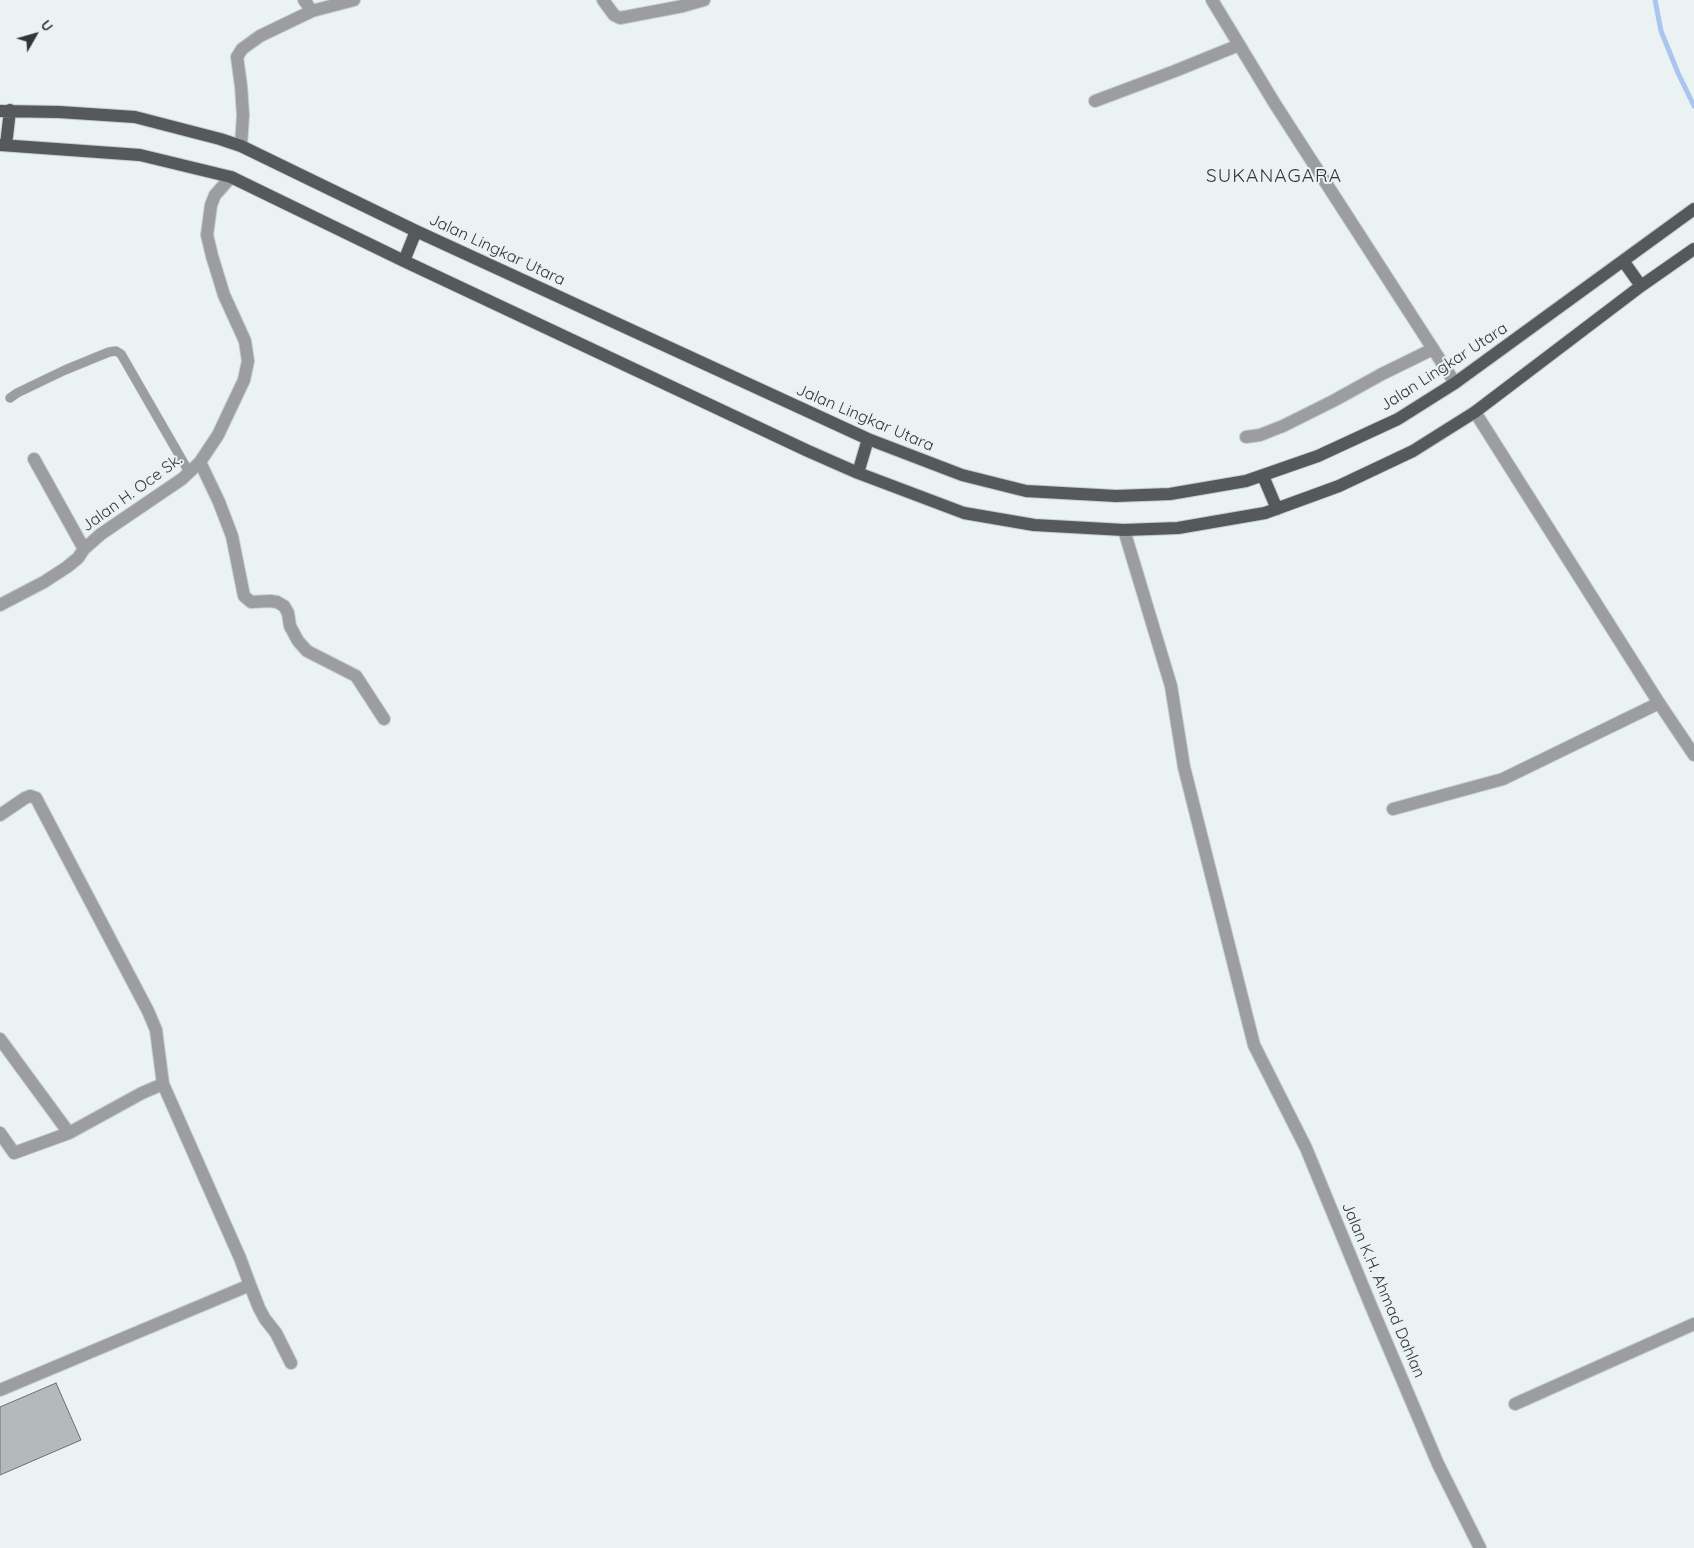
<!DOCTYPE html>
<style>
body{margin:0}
#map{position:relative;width:1694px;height:1548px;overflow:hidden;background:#ebf2f4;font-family:Quicksand,sans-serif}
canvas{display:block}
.north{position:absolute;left:10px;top:10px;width:50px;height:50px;-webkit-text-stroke:4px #ebf2f4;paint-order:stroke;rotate:52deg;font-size:14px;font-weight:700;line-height:20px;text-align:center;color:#333637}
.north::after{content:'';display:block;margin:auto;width:18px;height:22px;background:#333637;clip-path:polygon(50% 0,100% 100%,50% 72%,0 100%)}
</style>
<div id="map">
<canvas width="1694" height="1548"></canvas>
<div class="north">U</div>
</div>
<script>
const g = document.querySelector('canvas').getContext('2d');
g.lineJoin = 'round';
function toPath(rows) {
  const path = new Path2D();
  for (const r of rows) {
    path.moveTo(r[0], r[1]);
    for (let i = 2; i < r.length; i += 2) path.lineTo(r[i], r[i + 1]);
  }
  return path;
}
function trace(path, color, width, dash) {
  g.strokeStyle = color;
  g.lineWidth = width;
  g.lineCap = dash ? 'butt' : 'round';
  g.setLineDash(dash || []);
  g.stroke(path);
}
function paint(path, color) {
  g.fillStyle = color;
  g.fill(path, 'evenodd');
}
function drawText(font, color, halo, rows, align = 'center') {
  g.font = font + ' Quicksand,sans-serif';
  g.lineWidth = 4;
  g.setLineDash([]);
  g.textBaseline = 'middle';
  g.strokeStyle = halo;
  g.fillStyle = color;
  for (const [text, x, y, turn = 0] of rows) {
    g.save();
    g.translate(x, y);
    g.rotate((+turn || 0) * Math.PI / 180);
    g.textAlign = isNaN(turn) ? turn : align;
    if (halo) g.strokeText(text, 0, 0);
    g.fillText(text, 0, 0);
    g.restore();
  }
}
trace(toPath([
 [1655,0,1661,31,1678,73,1694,106]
]), '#abc5f0', 5);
const building = toPath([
 [56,1383,81,1440,0,1475,0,1407,56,1383]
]);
paint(building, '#b3baba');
trace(building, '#6a7170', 1);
const service = toPath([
 [10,398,17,393,65,370,109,352,116,351,121,354,189,472]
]);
const minor = toPath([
 [304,0,312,11,354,0],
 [603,0,614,15,620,18,683,6,704,0],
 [1095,101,1175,71,1239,45],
 [241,146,243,115,241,86,237,57,242,49,260,36,312,11],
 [1246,437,1260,435,1283,426,1335,400,1382,374,1433,349],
 [34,459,84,549],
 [200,462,219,502,232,536,244,596,251,602,270,601,277,602,284,606,288,613,290,626,298,641,307,651,356,676,384,719],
 [1124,530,1171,686,1184,767,1254,1045,1306,1148,1371,1306,1438,1464,1480,1548],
 [0,605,44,582,67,567,78,558,84,549,101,534,182,479,200,462,218,435,244,380,248,361,245,341,224,295,212,256,207,235,211,205,215,195,231,177],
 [1393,809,1503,779,1659,703],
 [0,815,25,798,30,796,36,798,148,1011,156,1030,163,1084,240,1258,250,1285,0,1390],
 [0,1039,69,1133,142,1093,163,1084],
 [0,1133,14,1153,69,1133],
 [250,1285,259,1308,265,1319,276,1333,291,1363],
 [1515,1404,1694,1324]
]);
const tertiary = toPath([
 [1212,0,1275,104,1455,383],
 [1475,412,1659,703,1694,755]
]);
const primary = toPath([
 [0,111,59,112,135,117,220,139,241,146,416,231,868,439,962,475,1026,491,1116,496,1170,494,1246,481,1318,456,1398,419,1455,383,1694,209],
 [0,145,140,155,231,177,404,261,808,451,858,473,964,513,1034,525,1124,530,1178,528,1265,513,1339,486,1413,451,1475,412,1641,286,1694,249],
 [6,145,10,110],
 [404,261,416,231],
 [1624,262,1641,286],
 [858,473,868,439],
 [1263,476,1277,509]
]);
trace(service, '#c6ccce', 10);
trace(minor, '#c6ccce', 14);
trace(tertiary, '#c6ccce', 14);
trace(primary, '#c6ccce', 14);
trace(service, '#9b9d9f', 9);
trace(minor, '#9b9d9f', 12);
trace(tertiary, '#9b9d9f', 12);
trace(primary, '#55595c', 12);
drawText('16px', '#333637', '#ebf2f4', [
 ["Jalan Lingkar Utara",497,250,25],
 ["Jalan Lingkar Utara",1444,367,-33],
 ["Jalan Lingkar Utara",865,418,23],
 ["Jalan H. Oce Sk.",132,493,-36],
 ["Jalan K.H. Ahmad Dahlan",1383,1290,67]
]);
g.letterSpacing = '1px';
drawText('19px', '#333637', '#ebf2f4', [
 ["SUKANAGARA",1274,176]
]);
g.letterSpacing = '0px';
</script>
